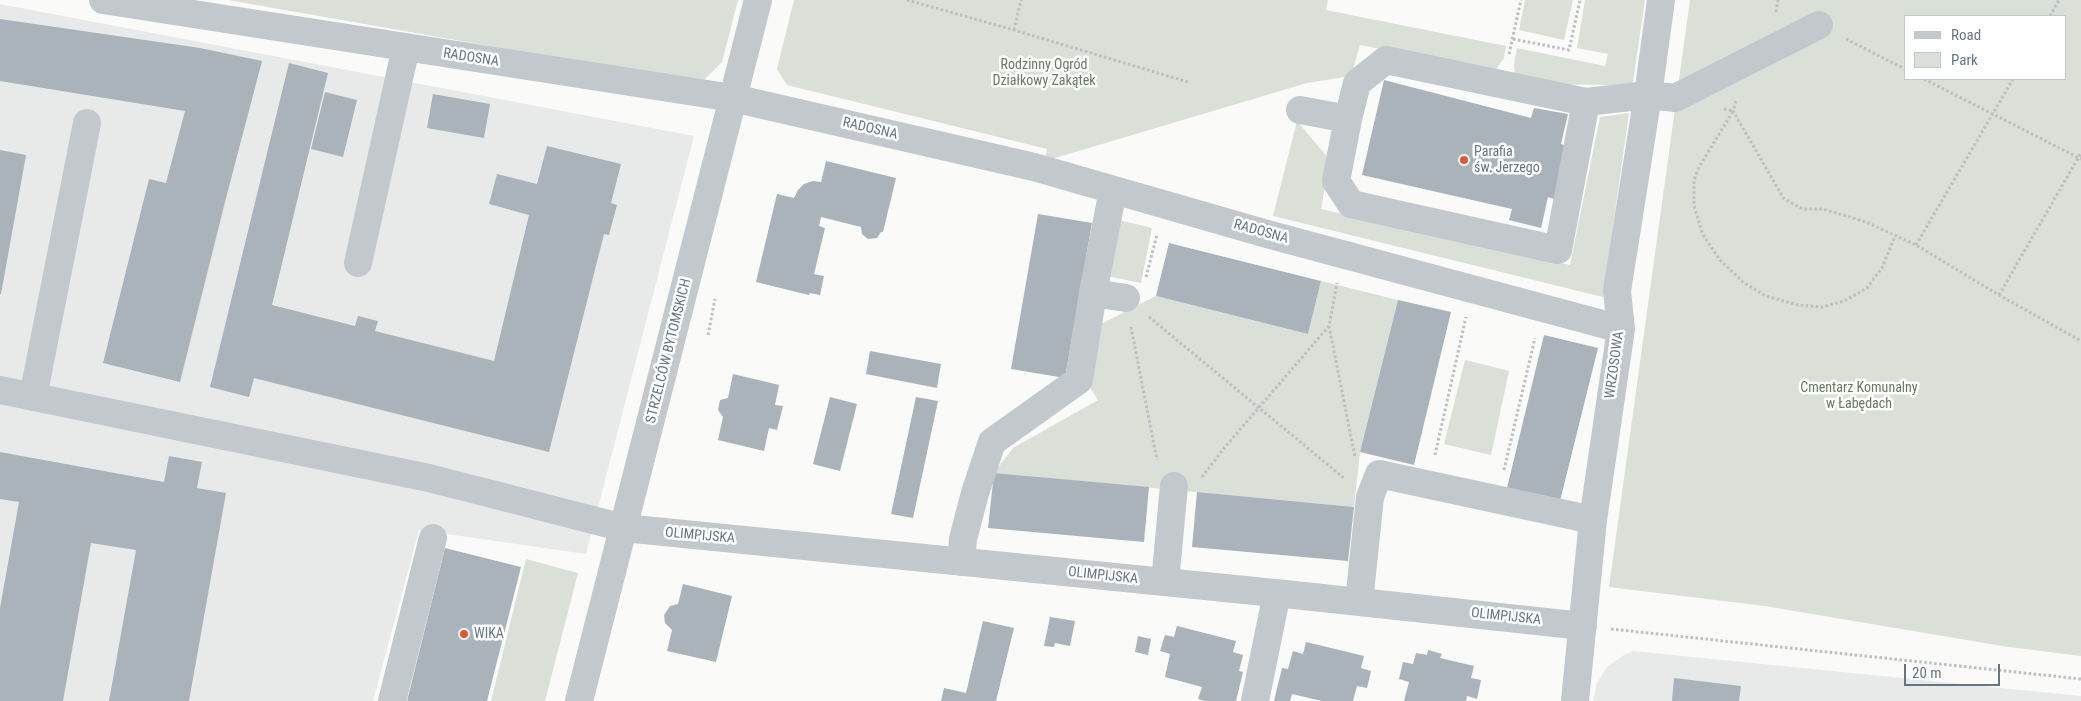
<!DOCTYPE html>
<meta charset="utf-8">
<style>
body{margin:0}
#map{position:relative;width:2081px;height:701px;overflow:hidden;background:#fafaf8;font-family:"Roboto Condensed",sans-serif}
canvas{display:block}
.legend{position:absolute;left:1904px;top:15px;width:162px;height:65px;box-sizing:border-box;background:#fff;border:1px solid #c1c8cd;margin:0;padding:6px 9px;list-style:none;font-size:15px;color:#657683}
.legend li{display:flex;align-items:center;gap:10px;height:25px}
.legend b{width:25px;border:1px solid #c1c8cd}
.scale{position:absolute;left:1904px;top:664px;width:96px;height:22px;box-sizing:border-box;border:2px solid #657683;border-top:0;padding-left:6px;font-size:15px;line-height:18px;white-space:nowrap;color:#657683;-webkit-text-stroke:4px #fff;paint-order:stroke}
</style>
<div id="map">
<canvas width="2081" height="701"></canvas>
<ul class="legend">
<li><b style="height:6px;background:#c3c8cc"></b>Road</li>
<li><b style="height:14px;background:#dadfd7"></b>Park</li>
</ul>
<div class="scale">20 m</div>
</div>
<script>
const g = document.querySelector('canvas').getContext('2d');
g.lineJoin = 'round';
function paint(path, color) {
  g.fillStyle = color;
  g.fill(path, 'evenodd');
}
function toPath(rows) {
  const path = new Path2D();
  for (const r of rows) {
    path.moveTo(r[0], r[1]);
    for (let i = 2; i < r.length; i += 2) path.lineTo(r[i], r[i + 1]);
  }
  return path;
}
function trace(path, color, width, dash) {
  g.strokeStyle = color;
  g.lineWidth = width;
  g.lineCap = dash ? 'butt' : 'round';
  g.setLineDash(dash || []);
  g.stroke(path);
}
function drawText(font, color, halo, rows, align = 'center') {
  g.font = font + ' "Roboto Condensed",sans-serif';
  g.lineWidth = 5;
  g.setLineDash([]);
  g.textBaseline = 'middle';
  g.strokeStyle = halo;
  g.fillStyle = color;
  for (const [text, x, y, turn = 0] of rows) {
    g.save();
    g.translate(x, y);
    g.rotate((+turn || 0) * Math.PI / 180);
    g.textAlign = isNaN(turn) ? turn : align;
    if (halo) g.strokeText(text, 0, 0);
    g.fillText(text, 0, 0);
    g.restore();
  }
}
paint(toPath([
 [0,4,694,136,586,554,419,530,373,701,0,701],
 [1633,651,2081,696,2081,701,1593,701,1597,683,1607,667,1624,655]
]), '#e8e9e9');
paint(toPath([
 [228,0,738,0,722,62,701,83],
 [794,0,1328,0,1326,10,1506,46,1504,58,1494,72,1360,45,1351,76,1307,83,1045,161,1047,149,787,85,777,69],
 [1525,0,1573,0,1564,40,1519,30],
 [1585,0,1645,0,1632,88,1608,85,1537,84,1515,79,1514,64,1517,48,1605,66,1608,54,1577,48],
 [1690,0,2081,0,2081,656,2002,646,1765,606,1609,587],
 [1905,16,2065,16,2065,79,1905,79],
 [1629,113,1603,297,1273,216,1297,121,1330,160,1321,209,1570,265,1600,117],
 [1115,219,1152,228,1141,283,1107,276],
 [1321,281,1398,300,1360,452,1354,507,994,473,1013,448,1098,400,1086,381,1097,326,1156,296,1308,334],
 [1465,360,1509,371,1491,455,1444,444],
 [526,559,578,573,545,701,491,701]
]), '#dadfd7');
paint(toPath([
 [0,19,200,48,262,61,226,198,180,382,103,363,149,179,166,183,185,111,0,81],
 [289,63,328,73,272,305,355,326,358,316,378,321,375,331,494,361,529,215,489,204,497,174,537,184,547,146,621,164,611,203,617,205,609,235,604,234,549,452,254,378,249,397,210,387],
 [1384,80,1531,118,1534,108,1568,114,1561,144,1567,146,1554,199,1548,197,1541,228,1509,220,1512,209,1362,175],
 [325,92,357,100,343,157,311,149],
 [433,94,490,104,484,138,427,128],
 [0,150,26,155,1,294,0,294],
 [826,161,896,178,883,232,881,232,877,238,868,239,862,234,861,227,821,217,819,226,825,228,814,274,824,276,820,295,810,293,809,295,756,282,777,194,794,198,798,190,804,184,813,181,821,182],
 [1038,214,1092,223,1065,378,1011,369],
 [1169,243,1321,281,1308,334,1156,296],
 [1398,300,1451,312,1414,465,1360,452],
 [1544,335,1598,348,1560,501,1507,488],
 [870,351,941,364,937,388,866,374],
 [733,374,779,385,775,405,783,406,777,430,769,428,764,451,718,440,723,417,718,410,720,400,728,398],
 [830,397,857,404,840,471,813,464],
 [916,397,938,401,913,518,891,514],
 [0,452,164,482,169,456,202,462,197,488,226,493,189,701,109,701,136,550,91,543,63,701,0,701,0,608,19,502,0,499],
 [994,473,1149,487,1144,542,988,528],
 [1197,492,1354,507,1348,561,1192,547],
 [445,548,521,567,487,701,407,701],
 [683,584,732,596,716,662,667,651,672,630,665,623,664,615,670,606,678,604],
 [1050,617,1075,621,1070,646,1055,643,1054,647,1044,646],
 [983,621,1014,628,996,701,941,701,944,688,966,693],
 [1177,626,1236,641,1233,652,1243,655,1239,671,1243,672,1236,701,1205,701,1198,699,1202,687,1165,677,1170,654,1160,651,1165,635,1174,637],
 [1138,636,1151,639,1148,655,1135,652],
 [1306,642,1364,656,1361,668,1371,671,1367,688,1357,686,1353,701,1322,701,1292,694,1290,701,1274,701,1282,668,1288,669,1293,651,1303,654],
 [1428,650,1442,654,1440,658,1474,666,1471,678,1481,680,1477,699,1467,696,1466,701,1404,701,1409,682,1399,679,1403,662,1413,664,1416,653,1427,655],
 [1674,678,1741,686,1739,701,1672,701]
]), '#aab3b9');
trace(toPath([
 [907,0,1014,30,1188,82],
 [1776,12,1778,0],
 [2050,16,2059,0],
 [1014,30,1021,0],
 [1513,39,1569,50,1580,0],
 [1846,39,1905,69],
 [1509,54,1521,0],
 [1924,79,2081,159],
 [1736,101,1733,111,1784,199,1803,209,1823,209,1866,222,1916,245,1999,295,2081,341],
 [1724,109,1733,111,1699,167,1694,180,1694,206,1703,235,1720,260,1743,282,1766,296,1798,305,1822,307,1844,301,1867,288,1882,268,1895,236],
 [1916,245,2013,79],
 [1146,277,1157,235],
 [1999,295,2081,153],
 [1149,317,1345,479],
 [1329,326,1355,457],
 [1131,327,1157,460],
 [708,335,715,299],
 [1435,455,1466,317],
 [1504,470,1535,338],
 [1202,477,1225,447,1329,326,1337,283],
 [1611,629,2081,679]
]), '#bbbfc2', 3, [2.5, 2.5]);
trace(toPath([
 [103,0,733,98,1034,167,1267,234,1621,329],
 [1386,60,1586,102,1558,250,1351,204,1336,181,1348,119,1357,83,1386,60],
 [1586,102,1648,95,1675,98,1819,25],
 [1300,110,1348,119],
 [358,263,406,47],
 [1093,293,1113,190],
 [0,390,429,478,624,528,1285,594,1583,626],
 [33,397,87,123],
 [961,562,963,539,975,493,992,442,1079,380,1093,293,1126,298],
 [1165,582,1174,486],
 [1359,602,1370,497,1379,474,1593,520],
 [392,701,433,538],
 [579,701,758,0],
 [1255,701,1277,593],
 [1575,701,1593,520,1621,329,1617,291,1648,95,1661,0]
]), '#c3c8cc', 28);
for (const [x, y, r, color] of [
 [1464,160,5,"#e4572e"],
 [464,634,5,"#e4572e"]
]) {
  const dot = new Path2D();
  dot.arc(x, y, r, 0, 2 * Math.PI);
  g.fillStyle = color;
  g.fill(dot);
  trace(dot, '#fff', 2);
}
drawText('14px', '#657683', '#fff', [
 ["RADOSNA",471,58,9],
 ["RADOSNA",870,129,13],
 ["RADOSNA",1261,232,16],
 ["STRZELCÓW BYTOMSKICH",669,351,-76],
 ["WRZOSOWA",1615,365,-82],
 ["OLIMPIJSKA",700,536,5],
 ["OLIMPIJSKA",1103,576,6],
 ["OLIMPIJSKA",1506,617,6]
]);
drawText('14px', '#687a64', '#fff', [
 ["Rodzinny Ogród",1044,65],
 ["Działkowy Zakątek",1044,81],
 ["Cmentarz Komunalny",1859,388],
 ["w Łabędach",1859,404]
]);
drawText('14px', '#657683', '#fff', [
 ["Parafia",1474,152],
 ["św. Jerzego",1474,168],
 ["WIKA",474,634]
], 'left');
</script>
